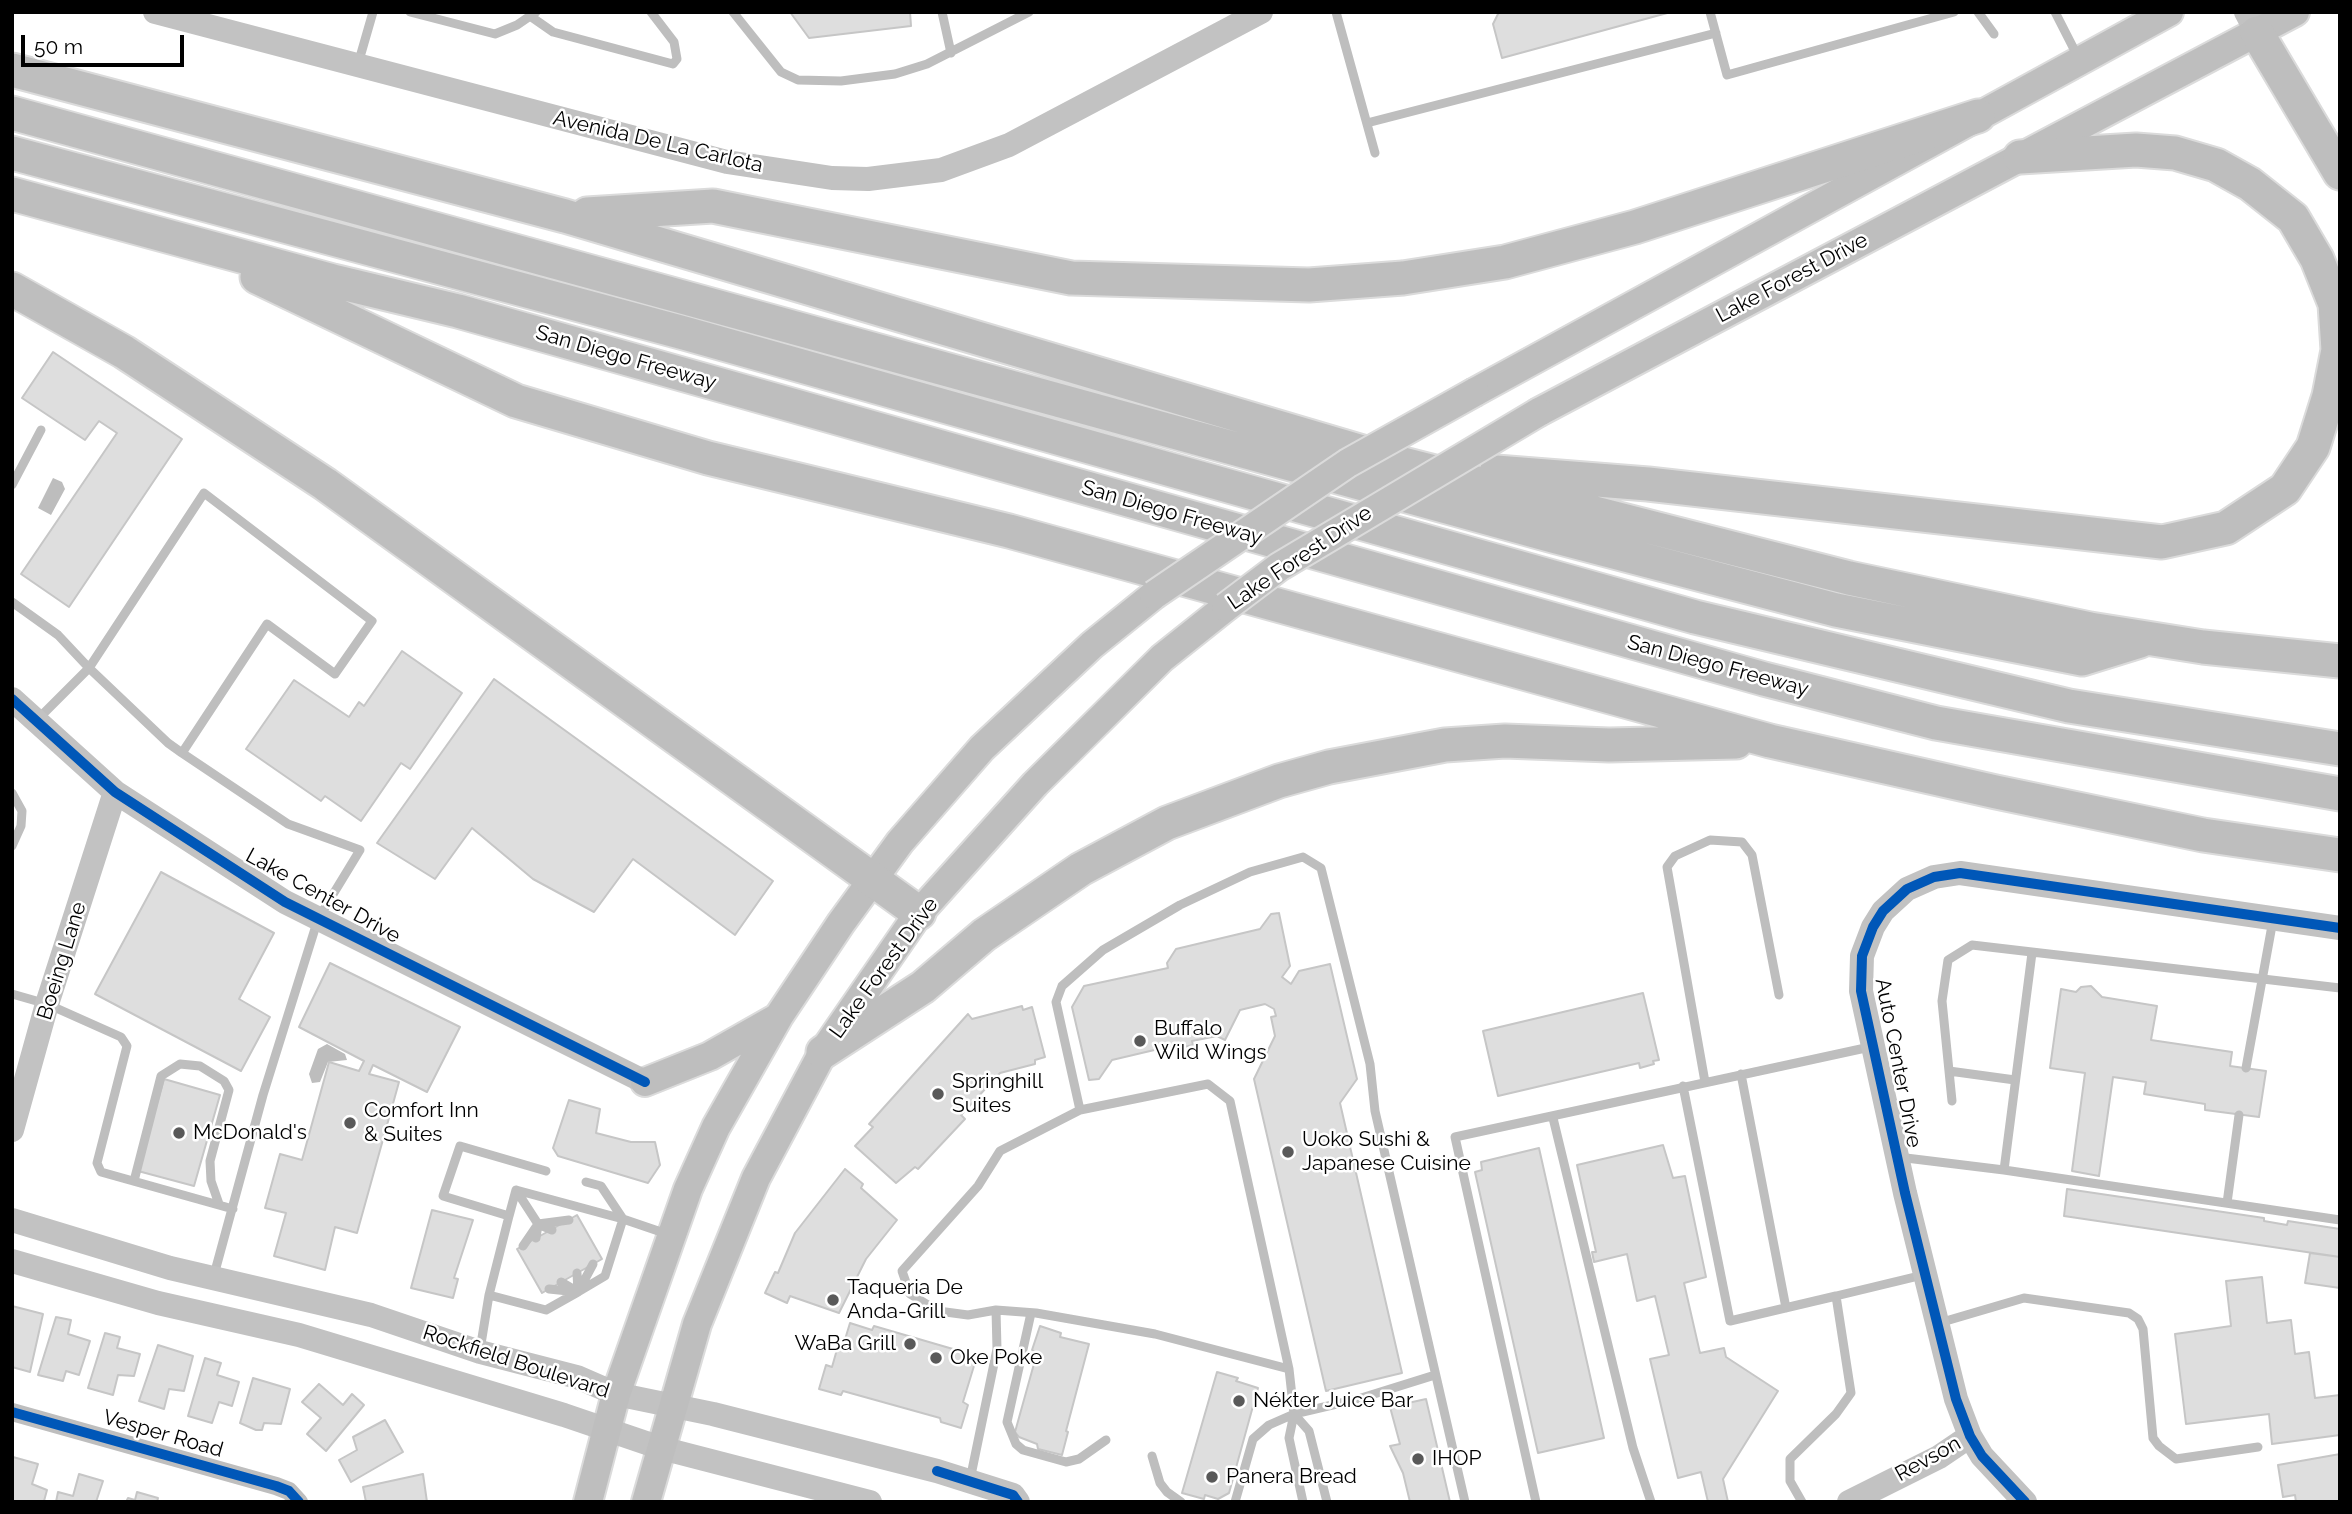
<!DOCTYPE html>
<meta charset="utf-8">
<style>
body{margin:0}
#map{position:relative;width:2352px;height:1514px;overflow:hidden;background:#fff;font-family:Raleway,sans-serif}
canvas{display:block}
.frame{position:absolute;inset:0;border:14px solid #000;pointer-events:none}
.scale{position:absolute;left:21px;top:35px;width:163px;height:32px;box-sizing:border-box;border:4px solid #000;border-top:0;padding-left:9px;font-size:21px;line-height:24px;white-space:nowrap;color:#000;-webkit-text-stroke:5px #fff;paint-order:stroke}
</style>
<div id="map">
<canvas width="2352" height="1514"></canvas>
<div class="frame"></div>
<div class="scale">50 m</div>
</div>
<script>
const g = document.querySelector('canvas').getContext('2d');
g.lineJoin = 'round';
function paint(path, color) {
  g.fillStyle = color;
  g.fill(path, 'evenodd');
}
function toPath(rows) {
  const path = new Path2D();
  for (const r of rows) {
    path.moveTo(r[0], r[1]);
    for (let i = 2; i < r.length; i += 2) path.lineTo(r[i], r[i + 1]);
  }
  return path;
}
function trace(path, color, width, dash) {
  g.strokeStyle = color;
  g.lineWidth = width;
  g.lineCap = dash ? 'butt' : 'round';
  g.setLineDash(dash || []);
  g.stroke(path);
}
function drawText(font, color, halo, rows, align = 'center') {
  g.font = font + ' Raleway,sans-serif';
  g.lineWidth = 5;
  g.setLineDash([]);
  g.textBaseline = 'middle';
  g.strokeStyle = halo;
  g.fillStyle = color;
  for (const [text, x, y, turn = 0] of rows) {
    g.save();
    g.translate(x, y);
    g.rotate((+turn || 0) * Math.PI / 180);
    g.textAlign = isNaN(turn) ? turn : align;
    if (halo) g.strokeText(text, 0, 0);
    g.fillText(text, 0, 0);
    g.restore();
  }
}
paint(toPath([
 [53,478,62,482,65,489,51,515,38,508],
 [327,1044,345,1054,347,1060,328,1062,320,1082,312,1083,309,1074,318,1049]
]), '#bdbdbd');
const building = toPath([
 [790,12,910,12,911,26,809,38,790,12],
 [1499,12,1671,12,1502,58,1493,24,1499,12],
 [53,352,182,439,69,607,21,574,117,433,99,421,85,440,22,398,53,352],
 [402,651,462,693,410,769,401,763,361,821,325,796,321,801,246,749,294,680,349,717,359,702,364,706,402,651],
 [494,679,773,881,735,935,633,859,594,912,533,879,472,828,435,879,377,843,494,679],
 [161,872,274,933,239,999,270,1017,241,1071,95,994,161,872],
 [1279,913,1290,966,1282,977,1291,984,1299,971,1330,964,1357,1079,1340,1103,1402,1373,1326,1391,1254,1079,1275,1036,1271,1017,1276,1016,1274,1009,1265,1004,1240,1010,1225,1040,1217,1036,1192,1041,1193,1045,1184,1047,1184,1043,1112,1060,1099,1079,1089,1080,1072,1007,1084,986,1168,968,1167,963,1176,949,1260,929,1271,914,1279,913],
 [330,963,460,1027,427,1092,373,1065,369,1074,399,1082,357,1233,335,1227,325,1270,274,1256,286,1213,265,1208,280,1154,302,1160,329,1062,359,1071,364,1061,299,1027,330,963],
 [2091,986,2102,997,2157,1006,2151,1040,2232,1052,2230,1066,2266,1071,2259,1117,2205,1110,2205,1104,2144,1094,2146,1082,2113,1077,2099,1176,2072,1171,2085,1073,2050,1068,2061,989,2076,992,2081,987,2091,986],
 [1643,993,1659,1060,1653,1061,1654,1064,1640,1068,1639,1063,1498,1096,1483,1031,1643,993],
 [1022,1006,1023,1010,1032,1007,1045,1057,1035,1060,1035,1064,1000,1073,961,1115,965,1119,918,1169,915,1167,896,1183,855,1146,873,1127,869,1124,968,1014,972,1019,1022,1006],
 [164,1079,220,1095,194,1186,138,1171,164,1079],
 [569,1100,600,1109,596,1133,631,1142,655,1142,660,1165,648,1183,558,1156,553,1148,569,1100],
 [1663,1145,1673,1178,1685,1176,1706,1277,1684,1283,1700,1353,1724,1348,1726,1357,1778,1391,1723,1479,1728,1502,1708,1502,1701,1472,1678,1478,1650,1359,1669,1355,1655,1296,1637,1301,1627,1254,1594,1262,1592,1252,1596,1252,1577,1165,1663,1145],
 [1539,1148,1604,1438,1538,1453,1475,1172,1482,1170,1481,1162,1539,1148],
 [845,1169,863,1184,861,1188,897,1220,866,1259,839,1313,790,1296,787,1303,765,1293,775,1272,778,1273,795,1233,845,1169],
 [2067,1189,2264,1218,2264,1221,2287,1225,2288,1221,2340,1229,2340,1257,2064,1216,2067,1189],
 [432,1210,473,1220,454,1278,458,1279,453,1298,411,1288,432,1210],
 [577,1215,602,1259,542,1293,517,1249,577,1215],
 [2310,1253,2340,1257,2340,1288,2305,1283,2310,1253],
 [2262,1277,2267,1323,2291,1320,2295,1354,2309,1352,2315,1398,2340,1395,2340,1435,2272,1444,2269,1414,2186,1424,2175,1334,2231,1326,2226,1281,2262,1277],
 [12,1306,43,1314,30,1372,12,1367,12,1306],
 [56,1317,71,1320,68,1334,90,1341,79,1375,66,1371,63,1381,38,1375,56,1317],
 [850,1323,872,1330,874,1326,977,1356,963,1402,968,1405,961,1428,941,1422,940,1418,843,1391,841,1395,819,1389,826,1365,832,1367,838,1346,843,1346,850,1323],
 [1040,1326,1061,1333,1060,1337,1089,1344,1066,1431,1068,1432,1062,1455,1038,1449,1037,1444,1019,1437,1015,1432,1037,1353,1032,1350,1040,1326],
 [105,1333,120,1337,117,1348,140,1354,134,1376,118,1375,113,1395,88,1388,105,1333],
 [158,1345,193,1356,184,1391,169,1389,164,1409,139,1401,158,1345],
 [205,1358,221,1363,217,1375,239,1382,232,1406,219,1402,212,1423,188,1416,205,1358],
 [1217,1372,1238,1378,1236,1381,1258,1388,1229,1493,1218,1499,1205,1495,1204,1499,1182,1493,1217,1372],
 [253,1378,290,1389,281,1424,264,1423,262,1430,256,1430,240,1423,253,1378],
 [319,1384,343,1405,352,1394,364,1405,326,1451,307,1434,321,1418,302,1402,319,1384],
 [1426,1399,1450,1502,1410,1502,1403,1473,1390,1446,1400,1444,1390,1407,1426,1399],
 [385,1420,403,1452,351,1482,339,1460,357,1450,353,1437,385,1420],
 [2340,1454,2340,1502,2296,1502,2295,1495,2283,1497,2278,1465,2340,1454],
 [13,1457,38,1464,32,1484,47,1490,44,1501,12,1502,13,1457],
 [79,1474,103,1481,96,1502,56,1502,58,1492,73,1496,79,1474],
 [423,1474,427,1502,366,1502,363,1487,423,1474],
 [137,1492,158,1498,157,1502,126,1502,128,1498,135,1500,137,1492]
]);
paint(building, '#dedede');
trace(building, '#c6c6c6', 2);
const primary = toPath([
 [1475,392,2169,12],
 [1539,412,2295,12],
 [645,1082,710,1056,777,1018],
 [588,1502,616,1394,688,1189,716,1127,779,1016,841,923,900,842,982,748,1092,645,1154,595],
 [646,1502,697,1324,756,1178,823,1052,919,913,1035,784,1162,658,1226,607]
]);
const highway = toPath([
 [2257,33,2340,173],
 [12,70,565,216,1403,464,1849,578,2090,629,2203,647,2340,661],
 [12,113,1553,536,1836,610,2082,659,2140,641],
 [12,153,684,333,1695,617,2069,706,2340,749],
 [12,194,333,281,458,311,1764,679,1936,723,2340,794],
 [587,214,713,206,1071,278,1309,285,1403,278,1505,262,1635,227,1978,116],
 [257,277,516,401,708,458,1009,531,1770,741,1996,792,2203,835,2340,855],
 [12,289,124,352,325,484,919,913],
 [1496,472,1648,484,2162,542,2226,528,2285,489,2313,447,2329,396,2338,350,2335,304,2317,259,2293,218,2250,184,2216,165,2175,153,2136,150,2020,157],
 [823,1052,923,987,984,935,1081,869,1167,823,1279,781,1329,767,1445,745,1505,741,1609,745,1736,742]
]);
trace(primary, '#dbdbdb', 32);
trace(highway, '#dbdbdb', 37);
trace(toPath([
 [410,12,495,34,517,25,536,12],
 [733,12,781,72,798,80,841,81,895,74,927,64,1029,12],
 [942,12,951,53],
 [1336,12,1375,153],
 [1710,12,1727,75,1954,12],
 [1978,12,1994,34],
 [2055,12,2079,59],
 [530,16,553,32,673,64,677,59,674,42,651,12],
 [358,64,373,12],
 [1367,123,1716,33],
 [12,485,41,430],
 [12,602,58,635,89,668,38,719],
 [182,753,267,624,335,674,372,621,204,493,89,668,168,743,182,753,288,824,360,850,318,919,263,1095,214,1275],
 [12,793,22,811,21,826,12,846],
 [12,994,47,1004,121,1037,127,1046,97,1163,101,1172,233,1209],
 [2246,1068,2273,920],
 [1949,1071,2015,1080],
 [1741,1074,1786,1308],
 [1705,1082,1667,867,1675,856,1710,840,1742,842,1752,855,1779,995],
 [1683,1086,1730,1321,1836,1296,1851,1393,1836,1414,1790,1459,1790,1481,1802,1502],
 [1952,1101,1942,1001,1948,960,1972,945,2340,988],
 [1553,1118,1633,1448,1651,1502],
 [1898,1157,2004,1170,2340,1220],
 [2004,1170,2032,953],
 [134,1181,161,1076,180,1064,200,1066,224,1081,229,1090,210,1161,211,1181,219,1204],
 [586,1182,601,1186,623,1219,670,1235],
 [516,1190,538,1224,569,1220],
 [2227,1203,2239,1115],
 [536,1238,538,1224,552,1230],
 [523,1246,536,1227],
 [561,1282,578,1292,577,1273],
 [549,1289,578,1292,593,1264],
 [489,1295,546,1310,578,1292,605,1276,623,1219,516,1190,509,1216],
 [1836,1296,1923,1275],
 [996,1310,968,1315,938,1311,910,1294,902,1271,978,1186,1000,1151,1080,1110],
 [1031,1313,1007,1422,1016,1444,1023,1450,1066,1462,1079,1459,1106,1440],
 [1939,1323,2024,1298,2129,1313,2138,1319,2143,1329,2153,1438,2159,1446,2176,1459,2258,1447],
 [480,1350,489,1295,509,1216,443,1196,460,1146,546,1171],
 [1294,1414,1309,1431,1327,1502],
 [1152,1456,1160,1483,1167,1492,1181,1502],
 [970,1480,997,1349,996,1310,1036,1313,1155,1334,1289,1369],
 [1235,1502,1253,1439,1269,1425,1294,1414,1358,1399,1435,1375],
 [1303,1502,1289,1438,1294,1414,1289,1369,1230,1101,1208,1084,1080,1110,1056,1002,1062,986,1103,950,1180,905,1250,872,1303,857,1321,868,1370,1064,1375,1111,1465,1502],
 [1536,1502,1455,1137,1870,1047]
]), '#bebebe', 9);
trace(toPath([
 [12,1412,276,1486,289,1491,299,1502]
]), '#bebebe', 18);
trace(toPath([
 [155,12,727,162,832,178,868,179,941,170,1009,145,1261,12],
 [2246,12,2257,33],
 [12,699,115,792,285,902,645,1082],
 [12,1130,47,1004,115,792],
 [12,1220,170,1268,371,1315,480,1352,577,1377,616,1394,713,1414,937,1471,1013,1495,1018,1502],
 [12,1261,158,1303,299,1335,564,1415,661,1448,870,1502],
 [1849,1502,1939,1457,1970,1436],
 [2025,1502,1982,1456,1970,1436,1956,1399,1905,1193,1861,991,1862,956,1873,927,1883,911,1907,889,1934,877,1960,873,2340,928]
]), '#c2c2c2', 24);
trace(primary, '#bebebe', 28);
trace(highway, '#bebebe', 33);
const primaryBridge = toPath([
 [1154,595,1348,463,1475,392],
 [1226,607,1279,567,1539,412]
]);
trace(primaryBridge, '#dbdbdb', 32, []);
trace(primaryBridge, '#bebebe', 28);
trace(toPath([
 [12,699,115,792,285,902,645,1082],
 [12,1412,276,1486,289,1491,299,1502],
 [937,1471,1013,1495,1018,1502],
 [2025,1502,1982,1456,1970,1436,1956,1399,1905,1193,1861,991,1862,956,1873,927,1883,911,1907,889,1934,877,1960,873,2340,928]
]), '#0057b8', 10);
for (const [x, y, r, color] of [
 [1140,1041,7,"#595959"],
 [938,1094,7,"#595959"],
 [350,1123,7,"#595959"],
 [179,1133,7,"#595959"],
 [1288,1152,7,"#595959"],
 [833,1300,7,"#595959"],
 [910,1344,7,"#595959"],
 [936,1358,7,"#595959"],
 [1239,1401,7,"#595959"],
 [1418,1459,7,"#595959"],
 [1212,1477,7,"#595959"]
]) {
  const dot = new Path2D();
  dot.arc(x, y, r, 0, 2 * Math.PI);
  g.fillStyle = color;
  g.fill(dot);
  trace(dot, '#fff', 2.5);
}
drawText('21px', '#000', '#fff', [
 ["Avenida De La Carlota",658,142,13],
 ["Lake Forest Drive",1792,278,-28],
 ["San Diego Freeway",626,358,16],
 ["San Diego Freeway",1172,513,16],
 ["Lake Forest Drive",1300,558,-34],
 ["San Diego Freeway",1718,666,15],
 ["Lake Center Drive",323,896,29],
 ["Boeing Lane",62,961,-73],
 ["Lake Forest Drive",884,968,-54],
 ["Auto Center Drive",1898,1063,79],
 ["Rockfield Boulevard",516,1362,18],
 ["Vesper Road",163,1434,16],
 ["Revson",1928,1459,-29]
]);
drawText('21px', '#000', '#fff', [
 ["Buffalo",1154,1029],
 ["Wild Wings",1154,1053],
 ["Springhill",952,1082],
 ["Suites",952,1106],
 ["Comfort Inn",364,1111],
 ["& Suites",364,1135],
 ["McDonald's",193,1133],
 ["Uoko Sushi &",1302,1140],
 ["Japanese Cuisine",1302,1164],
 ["Taqueria De",847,1288],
 ["Anda-Grill",847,1312],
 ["WaBa Grill",896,1344,"right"],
 ["Oke Poke",950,1358],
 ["Nékter Juice Bar",1253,1401],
 ["IHOP",1432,1459],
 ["Panera Bread",1226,1477]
], 'left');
</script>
